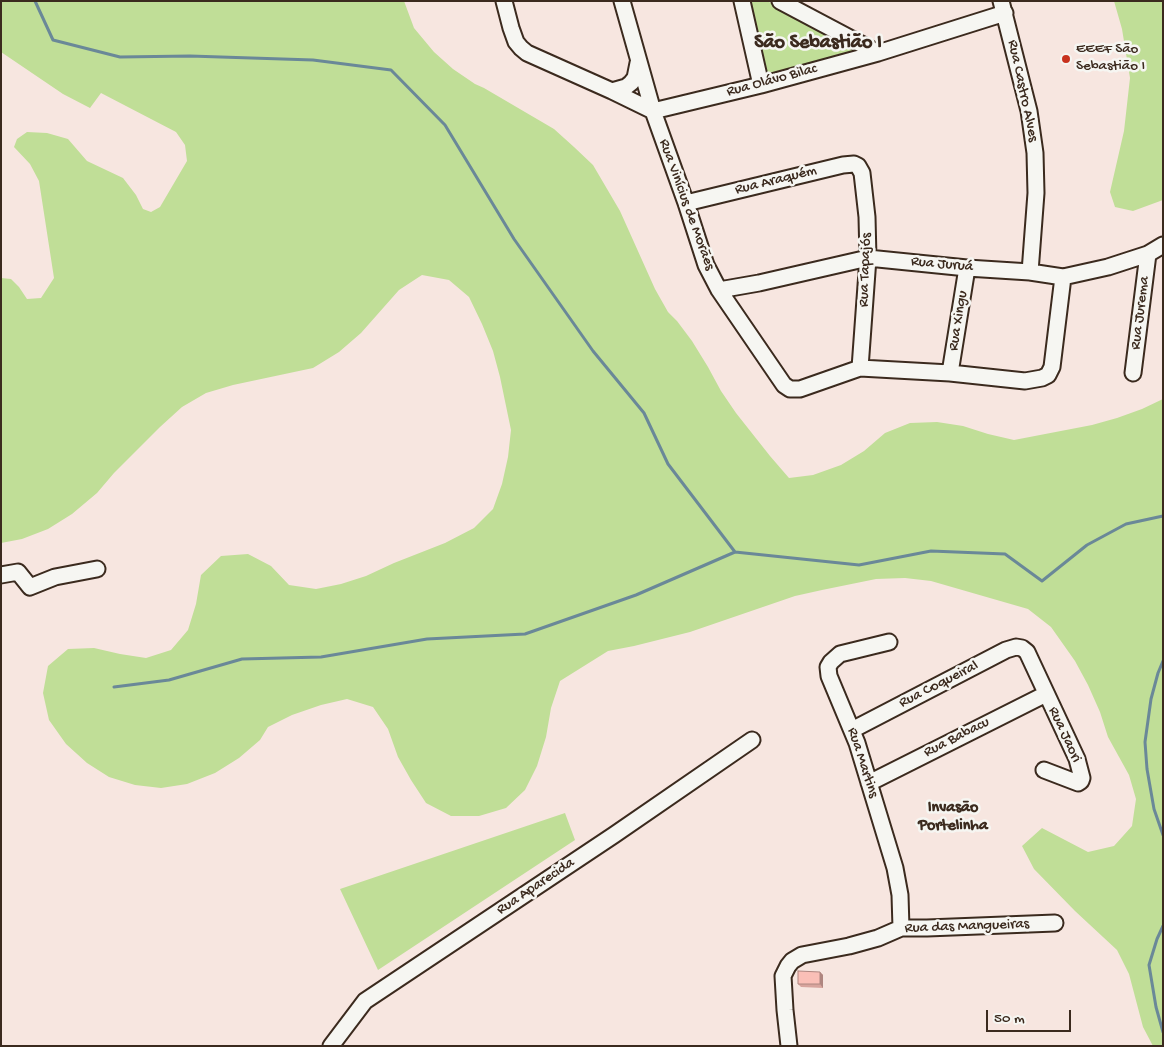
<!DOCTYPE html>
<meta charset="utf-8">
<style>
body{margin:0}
#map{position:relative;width:1164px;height:1047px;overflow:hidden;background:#f7e6e0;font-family:"Gochi Hand",sans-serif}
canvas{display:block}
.frame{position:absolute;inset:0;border:2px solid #3b2a1e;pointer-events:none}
.scale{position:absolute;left:986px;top:1010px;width:85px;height:22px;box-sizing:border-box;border:2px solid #3b2a1e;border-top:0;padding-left:6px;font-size:15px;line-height:18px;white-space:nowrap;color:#3b2a1e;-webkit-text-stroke:4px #f6f6f2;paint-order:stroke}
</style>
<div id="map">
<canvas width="1164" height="1047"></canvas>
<div class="frame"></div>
<div class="scale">50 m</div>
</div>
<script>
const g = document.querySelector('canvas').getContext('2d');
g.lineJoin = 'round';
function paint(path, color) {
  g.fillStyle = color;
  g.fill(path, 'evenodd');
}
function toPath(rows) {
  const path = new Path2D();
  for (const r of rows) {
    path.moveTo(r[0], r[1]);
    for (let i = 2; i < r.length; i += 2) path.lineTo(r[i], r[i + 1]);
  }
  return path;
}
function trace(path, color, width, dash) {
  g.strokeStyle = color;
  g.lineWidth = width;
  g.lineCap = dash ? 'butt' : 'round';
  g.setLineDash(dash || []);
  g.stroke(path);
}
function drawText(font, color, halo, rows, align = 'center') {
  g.font = font + ' "Gochi Hand",sans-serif';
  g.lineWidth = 5;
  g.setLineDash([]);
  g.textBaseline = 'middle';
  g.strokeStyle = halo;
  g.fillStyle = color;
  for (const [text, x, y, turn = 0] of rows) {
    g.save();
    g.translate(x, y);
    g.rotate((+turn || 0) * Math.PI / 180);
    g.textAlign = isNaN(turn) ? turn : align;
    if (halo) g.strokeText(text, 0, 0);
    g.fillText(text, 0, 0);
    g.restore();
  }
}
paint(toPath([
 [1,1,404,1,414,28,434,52,453,69,475,84,484,88,554,129,574,147,593,165,620,211,655,289,668,312,677,321,692,341,708,367,721,391,736,413,770,456,789,478,813,475,841,465,864,451,885,433,910,423,937,422,963,426,988,434,1014,440,1092,425,1117,418,1142,409,1163,399,1163,1046,1153,1046,1143,1027,1129,974,1117,950,1075,911,1034,869,1022,846,1042,828,1088,852,1114,846,1132,826,1136,799,1129,775,1108,737,1100,712,1088,685,1075,661,1051,627,1028,609,931,581,905,578,876,579,822,590,795,596,690,632,634,646,608,651,560,681,551,708,546,737,537,766,525,790,506,808,479,816,451,816,426,803,411,780,398,757,388,729,373,707,347,699,321,705,292,715,268,727,260,740,239,758,215,773,187,784,161,788,135,785,109,777,87,763,66,744,49,720,43,693,48,666,68,649,94,648,120,654,146,658,171,650,188,630,196,604,201,575,221,556,248,554,271,566,289,585,316,589,341,584,366,576,394,563,445,543,474,528,493,509,502,484,508,457,511,430,500,377,493,351,482,324,469,297,449,280,422,275,399,290,361,333,339,352,313,368,233,385,206,393,182,407,160,427,114,473,97,493,72,514,48,529,22,539,1,543,1,278,11,279,19,287,27,299,41,298,54,278,39,181,30,164,14,147,17,139,27,132,47,133,68,139,87,161,123,178,136,195,143,209,151,212,160,207,187,161,185,145,176,132,101,93,90,108,63,94,1,52],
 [747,1,767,1,863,49,770,79,765,76],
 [1114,1,1163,1,1163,200,1133,211,1115,207,1110,192,1124,131,1130,78,1122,29],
 [565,813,575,840,378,970,340,889]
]), '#c0de97');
trace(toPath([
 [35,1,53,40,120,57,190,56,313,60,391,70,445,125,514,239,593,351,644,413,668,464,735,552],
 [1163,661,1158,673,1151,699,1145,742,1147,769,1154,809,1163,835],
 [114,687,169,680,242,659,321,657,427,639,525,634,636,595,735,552,859,565,931,551,1005,554,1042,581,1087,545,1126,524,1163,516],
 [1163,926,1157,939,1149,965,1156,1007,1163,1032]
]), '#6a8898', 3);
const minor = toPath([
 [504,1,511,28,516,42,521,48,527,53,612,91,653,111],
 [622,1,653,111,686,203,706,265,719,290,784,385,790,389,800,389,860,368,950,373,1025,381,1042,378,1048,375,1052,367,1063,277],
 [742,1,761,85],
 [780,1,878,53],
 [1001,1,1029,111,1035,153,1036,193,1030,272],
 [612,91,626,87,631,83,635,78,638,63],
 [653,111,761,85,878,53,1005,13],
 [686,203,843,165,854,164,858,166,862,173,867,217,868,258,860,368],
 [719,290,759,283,868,258,967,268,1030,272,1063,277,1108,267,1148,254,1163,245],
 [950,373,967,268],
 [1133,373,1148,254],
 [1,575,18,572,30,587,55,577,97,569],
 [889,642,840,654,831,662,828,667,829,676,857,743,895,868,900,895,901,928],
 [852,730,1006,650,1016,647,1022,648,1027,652,1077,759,1082,778,1081,781,1078,783,1044,770],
 [869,783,1046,694],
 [331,1046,365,1001,614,835,752,740],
 [789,1046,785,1010,783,976,788,966,792,961,802,955,849,946,878,938,901,928,927,928,1055,923]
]);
trace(minor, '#3b2a1e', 19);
trace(minor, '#f6f6f2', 15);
paint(toPath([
 [820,972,823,975,823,988,801,987,798,984]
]), '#d7a49d');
paint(toPath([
 [820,972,823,975,823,988,820,984]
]), '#af8680');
const building = toPath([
 [798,971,820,972,820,984,798,984,798,971]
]);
paint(building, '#fabfb7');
trace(building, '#af8680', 1);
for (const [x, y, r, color] of [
 [1066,59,5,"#c8321e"]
]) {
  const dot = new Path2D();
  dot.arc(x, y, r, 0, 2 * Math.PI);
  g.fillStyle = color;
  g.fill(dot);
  trace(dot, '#f6f6f2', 2);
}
drawText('15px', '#3b2a1e', '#f6f6f2', [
 ["EEEF São",1076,50],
 ["Sebastião I",1076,67]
], 'left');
drawText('15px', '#3b2a1e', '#f6f6f2', [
 ["Rua Olávo Bilac",772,81,-15],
 ["Rua Castro Alves",1022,91,78],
 ["Rua Araquém",776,181,-14],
 ["Rua Vinícius de Morães",686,205,70],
 ["Rua Juruá",942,265,5],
 ["Rua Tapajós",866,270,-88],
 ["Rua Jurema",1141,313,-83],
 ["Rua Xingu",959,321,-81],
 ["Rua Coqueiral",939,685,-27],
 ["Rua Jaori",1064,735,65],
 ["Rua Babacu",957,738,-27],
 ["Rua Martins",862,763,72],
 ["Rua Aparecida",536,887,-34],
 ["Rua das Mangueiras",967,927,-2]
]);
drawText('bold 16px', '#3b2a1e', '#f6f6f2', [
 ["Invasão",953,809],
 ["Portelinha",953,827]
]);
drawText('bold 20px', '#3b2a1e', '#f6f6f2', [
 ["São Sebastião I",818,44]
]);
</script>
